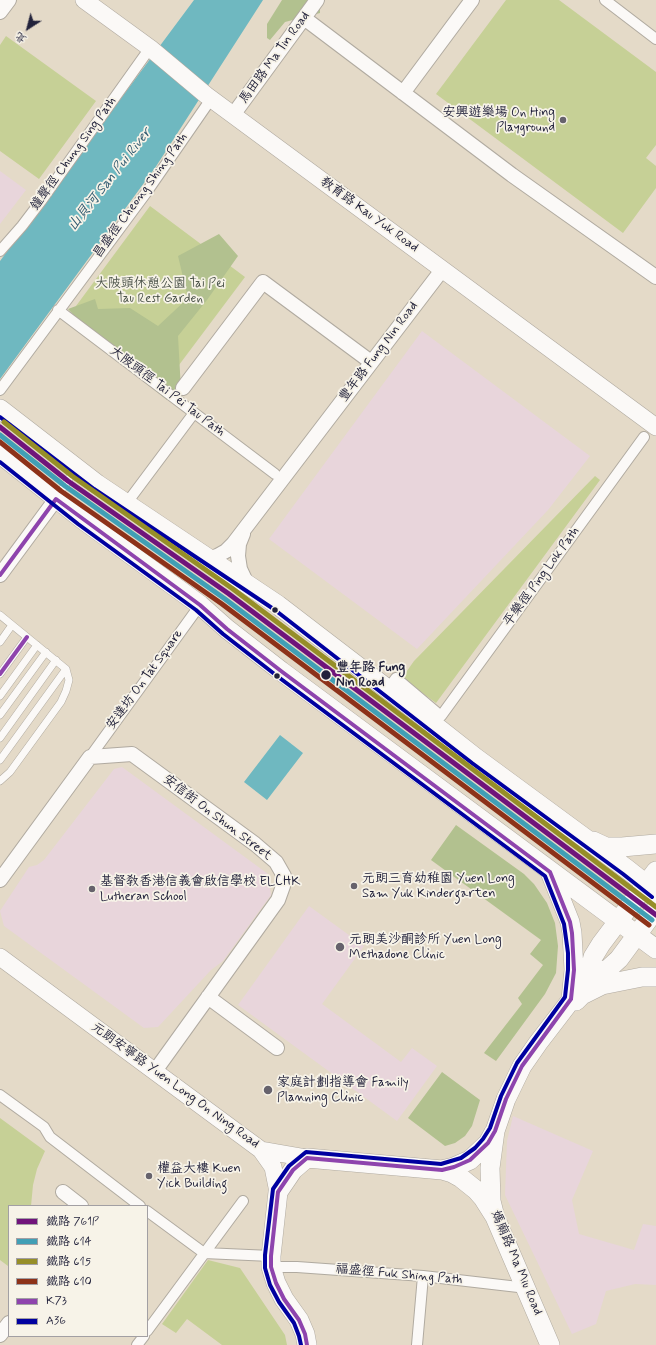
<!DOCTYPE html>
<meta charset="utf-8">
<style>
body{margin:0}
#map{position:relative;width:656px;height:1345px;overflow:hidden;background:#e4dac8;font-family:Mynerve,"LXGW WenKai TC",sans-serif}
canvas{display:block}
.legend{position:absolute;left:8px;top:1205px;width:140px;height:132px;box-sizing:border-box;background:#f7f3e8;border:1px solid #a29fa3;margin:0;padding:5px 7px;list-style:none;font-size:12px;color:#22223b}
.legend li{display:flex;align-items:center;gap:8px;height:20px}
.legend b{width:20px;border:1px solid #a29fa3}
.north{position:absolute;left:8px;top:8px;width:40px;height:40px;-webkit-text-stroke:3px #f7f3e8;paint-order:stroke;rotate:216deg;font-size:11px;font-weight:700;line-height:16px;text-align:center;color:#22223b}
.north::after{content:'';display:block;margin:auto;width:14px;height:18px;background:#22223b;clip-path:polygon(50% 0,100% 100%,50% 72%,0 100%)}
</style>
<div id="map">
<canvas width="656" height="1345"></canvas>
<ul class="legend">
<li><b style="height:5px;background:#70147b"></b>鐵路 761P</li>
<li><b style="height:5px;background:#419fb5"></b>鐵路 614</li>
<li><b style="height:5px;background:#968e28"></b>鐵路 615</li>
<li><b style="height:5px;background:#8d3219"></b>鐵路 610</li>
<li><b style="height:5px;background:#8e44ad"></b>K73</li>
<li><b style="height:5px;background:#0000a0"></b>A36</li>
</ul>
<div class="north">北</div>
</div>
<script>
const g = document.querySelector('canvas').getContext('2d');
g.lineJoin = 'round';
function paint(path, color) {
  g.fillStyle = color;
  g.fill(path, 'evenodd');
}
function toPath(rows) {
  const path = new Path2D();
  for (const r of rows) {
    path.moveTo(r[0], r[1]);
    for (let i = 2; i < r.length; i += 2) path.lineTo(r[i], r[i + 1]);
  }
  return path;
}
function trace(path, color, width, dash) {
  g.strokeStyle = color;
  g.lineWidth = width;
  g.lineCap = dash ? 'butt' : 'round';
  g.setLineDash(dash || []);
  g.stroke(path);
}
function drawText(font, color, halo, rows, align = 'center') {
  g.font = font + ' Mynerve,"LXGW WenKai TC",sans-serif';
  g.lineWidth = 3.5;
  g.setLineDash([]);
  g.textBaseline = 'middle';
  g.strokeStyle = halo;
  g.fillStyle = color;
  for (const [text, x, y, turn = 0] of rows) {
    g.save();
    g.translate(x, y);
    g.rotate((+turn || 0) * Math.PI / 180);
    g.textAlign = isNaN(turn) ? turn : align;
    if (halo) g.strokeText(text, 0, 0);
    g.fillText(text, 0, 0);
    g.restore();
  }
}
paint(toPath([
 [0,171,26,190,0,224],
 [422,331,590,456,548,510,417,649,269,539],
 [122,767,268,874,271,895,223,961,211,970,158,1027,144,1028,4,926,0,911,29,867,37,865,44,860,114,769],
 [309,906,364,946,322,1004,401,1062,412,1048,437,1066,397,1121,238,1005],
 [513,1116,593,1151,572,1200,579,1234,634,1250,643,1224,656,1226,656,1285,635,1284,606,1291,596,1324,572,1334,505,1195,507,1141]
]), '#e8d5db');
paint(toPath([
 [506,0,559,0,656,72,656,145,646,158,656,166,656,188,623,233,436,94],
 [6,36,96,101,39,179,0,151,0,45],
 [150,206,245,277,170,377,76,306],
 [595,476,600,480,436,703,402,678,414,661],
 [0,1118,45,1151,37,1169,33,1185,31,1206,9,1206,8,1266,0,1260],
 [208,1260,240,1268,285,1335,287,1345,222,1345,187,1319,176,1333,162,1324]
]), '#c6d096');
paint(toPath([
 [282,0,320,0,320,13,285,22,270,40,267,38,267,24],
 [219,234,238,256,207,300,178,336,181,390,167,400,109,354,68,309,95,299,98,309,130,308,158,326,188,298,178,256],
 [456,825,524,874,534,884,547,903,555,923,558,946,556,973,545,994,496,1061,484,1053,522,1004,518,998,543,965,530,954,541,940,431,860],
 [442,1072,480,1100,472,1126,465,1136,455,1143,445,1146,408,1118]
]), '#b2c18f');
paint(toPath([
 [194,0,263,0,155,168,0,379,0,261],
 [280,735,303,753,267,800,244,782]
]), '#6fb8c0');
const service = toPath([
 [56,498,68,481,71,474,70,468],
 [0,615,66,669,69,680,66,691,61,702,10,772,0,781],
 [0,642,12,625],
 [0,674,27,637],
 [0,696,37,645],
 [0,715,46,652],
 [0,738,56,660],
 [0,760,66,669]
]);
const pedestrian = toPath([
 [605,0,656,39],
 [0,251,22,226,41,201,145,55],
 [58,310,275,474],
 [0,390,146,193,211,99],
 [132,496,194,413],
 [388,689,396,678,441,716,644,437],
 [90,757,200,605],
 [0,1095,44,1127,50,1137,140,1206],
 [147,1211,204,1253,271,1256],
 [271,1267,297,1267,423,1276,527,1288],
 [147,1331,243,1201],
 [137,1345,144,1336],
 [417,1345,423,1276]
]);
const minor = toPath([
 [0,12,9,0],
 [304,18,512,175,656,277],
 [403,93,472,0],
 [233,115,317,0],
 [183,388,263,282,371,362],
 [243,534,239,544,238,556,240,569,247,584],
 [208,559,217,556,226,551,233,544,442,270],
 [0,575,56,499],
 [0,880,90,757,132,754,255,844,276,862,284,876,283,886,278,900,155,1071],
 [208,997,277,1048],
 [63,1192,81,1206],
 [0,1335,9,1323]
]);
const tertiary = toPath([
 [84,0,150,48,206,95,656,427],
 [0,957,261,1150,307,1158],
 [261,1150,273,1167,278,1192]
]);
const secondary = toPath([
 [0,409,97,484,278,605,424,717,476,758,627,869,656,892],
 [0,454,82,519,200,605,227,629,281,671,656,949],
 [593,841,606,847,622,847,656,844],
 [550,872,570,922,572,933,574,970,571,999],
 [591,974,591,965,593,957,601,944,656,871],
 [591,974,608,969,619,959,656,909],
 [576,1001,582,995,602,985,642,977,656,977],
 [442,1170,454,1167,470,1160,488,1143,494,1132],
 [307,1345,305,1334,299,1320,284,1299,276,1283,271,1267,271,1256,278,1192,293,1170,307,1158,442,1170,452,1173,461,1178,476,1190,483,1198,495,1217],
 [550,1345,495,1217,491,1201,490,1168,495,1131,506,1099,522,1066,538,1043,591,974]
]);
trace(service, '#b0aaa0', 8);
trace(pedestrian, '#b0aaa0', 12);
trace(minor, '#b0aaa0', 16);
trace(tertiary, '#b0aaa0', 18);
trace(secondary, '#b0aaa0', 20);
trace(service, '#fbf9f7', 7);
trace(pedestrian, '#fbf9f7', 10);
trace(minor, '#fbf9f7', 14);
trace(tertiary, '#fbf9f7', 17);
trace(secondary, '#fbf9f7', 19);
trace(toPath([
 [56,499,200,605,227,629,281,671,550,872],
 [0,575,56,499],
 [0,674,27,637],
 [550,872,570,922,572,933,574,970,571,999],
 [307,1158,442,1170,454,1167,470,1160,488,1143,495,1131,506,1099,522,1066,571,999],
 [307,1158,293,1170,278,1192,271,1256,271,1267,276,1283,284,1299,299,1320,305,1334,307,1345]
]), '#8e44ad', 4);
trace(toPath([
 [0,417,94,489,275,610,472,763,623,874,652,897],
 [0,462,78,524,196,610,223,634,277,676,545,876,564,924,568,953,568,970,565,997,517,1063,501,1096,490,1128,483,1139,475,1148,461,1158,441,1164,306,1152,289,1166,273,1189,265,1255,265,1268,270,1285,279,1302,294,1323,299,1336,301,1345]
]), '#0000a0', 4);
trace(toPath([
 [0,427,68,481,229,594,656,915]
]), '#70147b', 5);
trace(toPath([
 [0,435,65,486,225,599,652,920]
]), '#419fb5', 5);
trace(toPath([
 [4,422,72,476,233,589,656,907]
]), '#968e28', 5);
trace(toPath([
 [0,442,61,491,222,604,649,925]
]), '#8d3219', 5);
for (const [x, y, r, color] of [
 [563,120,4,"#66626c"],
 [275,610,3.5,"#22223b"],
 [326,675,5.5,"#22223b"],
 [277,676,3.5,"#22223b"],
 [354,886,4,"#66626c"],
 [92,889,4,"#66626c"],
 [340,947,5,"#66626c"],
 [268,1090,5,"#66626c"],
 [149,1176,4,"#66626c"]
]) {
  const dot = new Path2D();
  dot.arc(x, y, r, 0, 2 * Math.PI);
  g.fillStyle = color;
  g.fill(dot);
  trace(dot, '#f7f3e8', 1.5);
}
drawText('13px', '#22223b', '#f7f3e8', [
 ["馬田路 Ma Tin Road",275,58,-54],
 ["鐘聲徑 Chung Sing Path",74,154,-54],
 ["昌盛徑 Cheong Shing Path",141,196,-54],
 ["教育路 Kau Yuk Road",369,215,36],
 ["豐年路 Fung Nin Road",379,352,-53],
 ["大陂頭徑 Tai Pei Tau Path",167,392,37],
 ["平樂徑 Ping Lok Path",542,577,-54],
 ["安達坊 On Tat Square",145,680,-54],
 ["安信街 On Shun Street",217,818,37],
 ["元朗安寧路 Yuen Long On Ning Road",175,1086,36],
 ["媽廟路 Ma Miu Road",516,1263,67],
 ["福盛徑 Fuk Shing Path",399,1275,5]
]);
drawText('13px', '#22223b', '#f7f3e8', [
 ["安興遊樂場 On Hing",555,113,"right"],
 ["Playground",555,128,"right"],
 ["元朗三育幼稚園 Yuen Long",362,879],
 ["Sam Yuk Kindergarten",362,894],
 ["基督教香港信義會啟信學校 ELCHK",100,882],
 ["Lutheran School",100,897],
 ["元朗美沙酮診所 Yuen Long",349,940],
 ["Methadone Clinic",349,955],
 ["家庭計劃指導會 Family",277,1083],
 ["Planning Clinic",277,1098],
 ["權益大樓 Kuen",157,1169],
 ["Yick Building",157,1184]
], 'left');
drawText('13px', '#4c544a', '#f7f3e8', [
 ["大陂頭休憩公園 Tai Pei",160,284],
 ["Tau Rest Garden",160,299]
]);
drawText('bold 13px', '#22223b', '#f7f3e8', [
 ["豐年路 Fung",336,668],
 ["Nin Road",336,683]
], 'left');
drawText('italic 14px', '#2d586f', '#f7f3e8', [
 ["山貝河 San Pui River",110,180,-52]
]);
</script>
